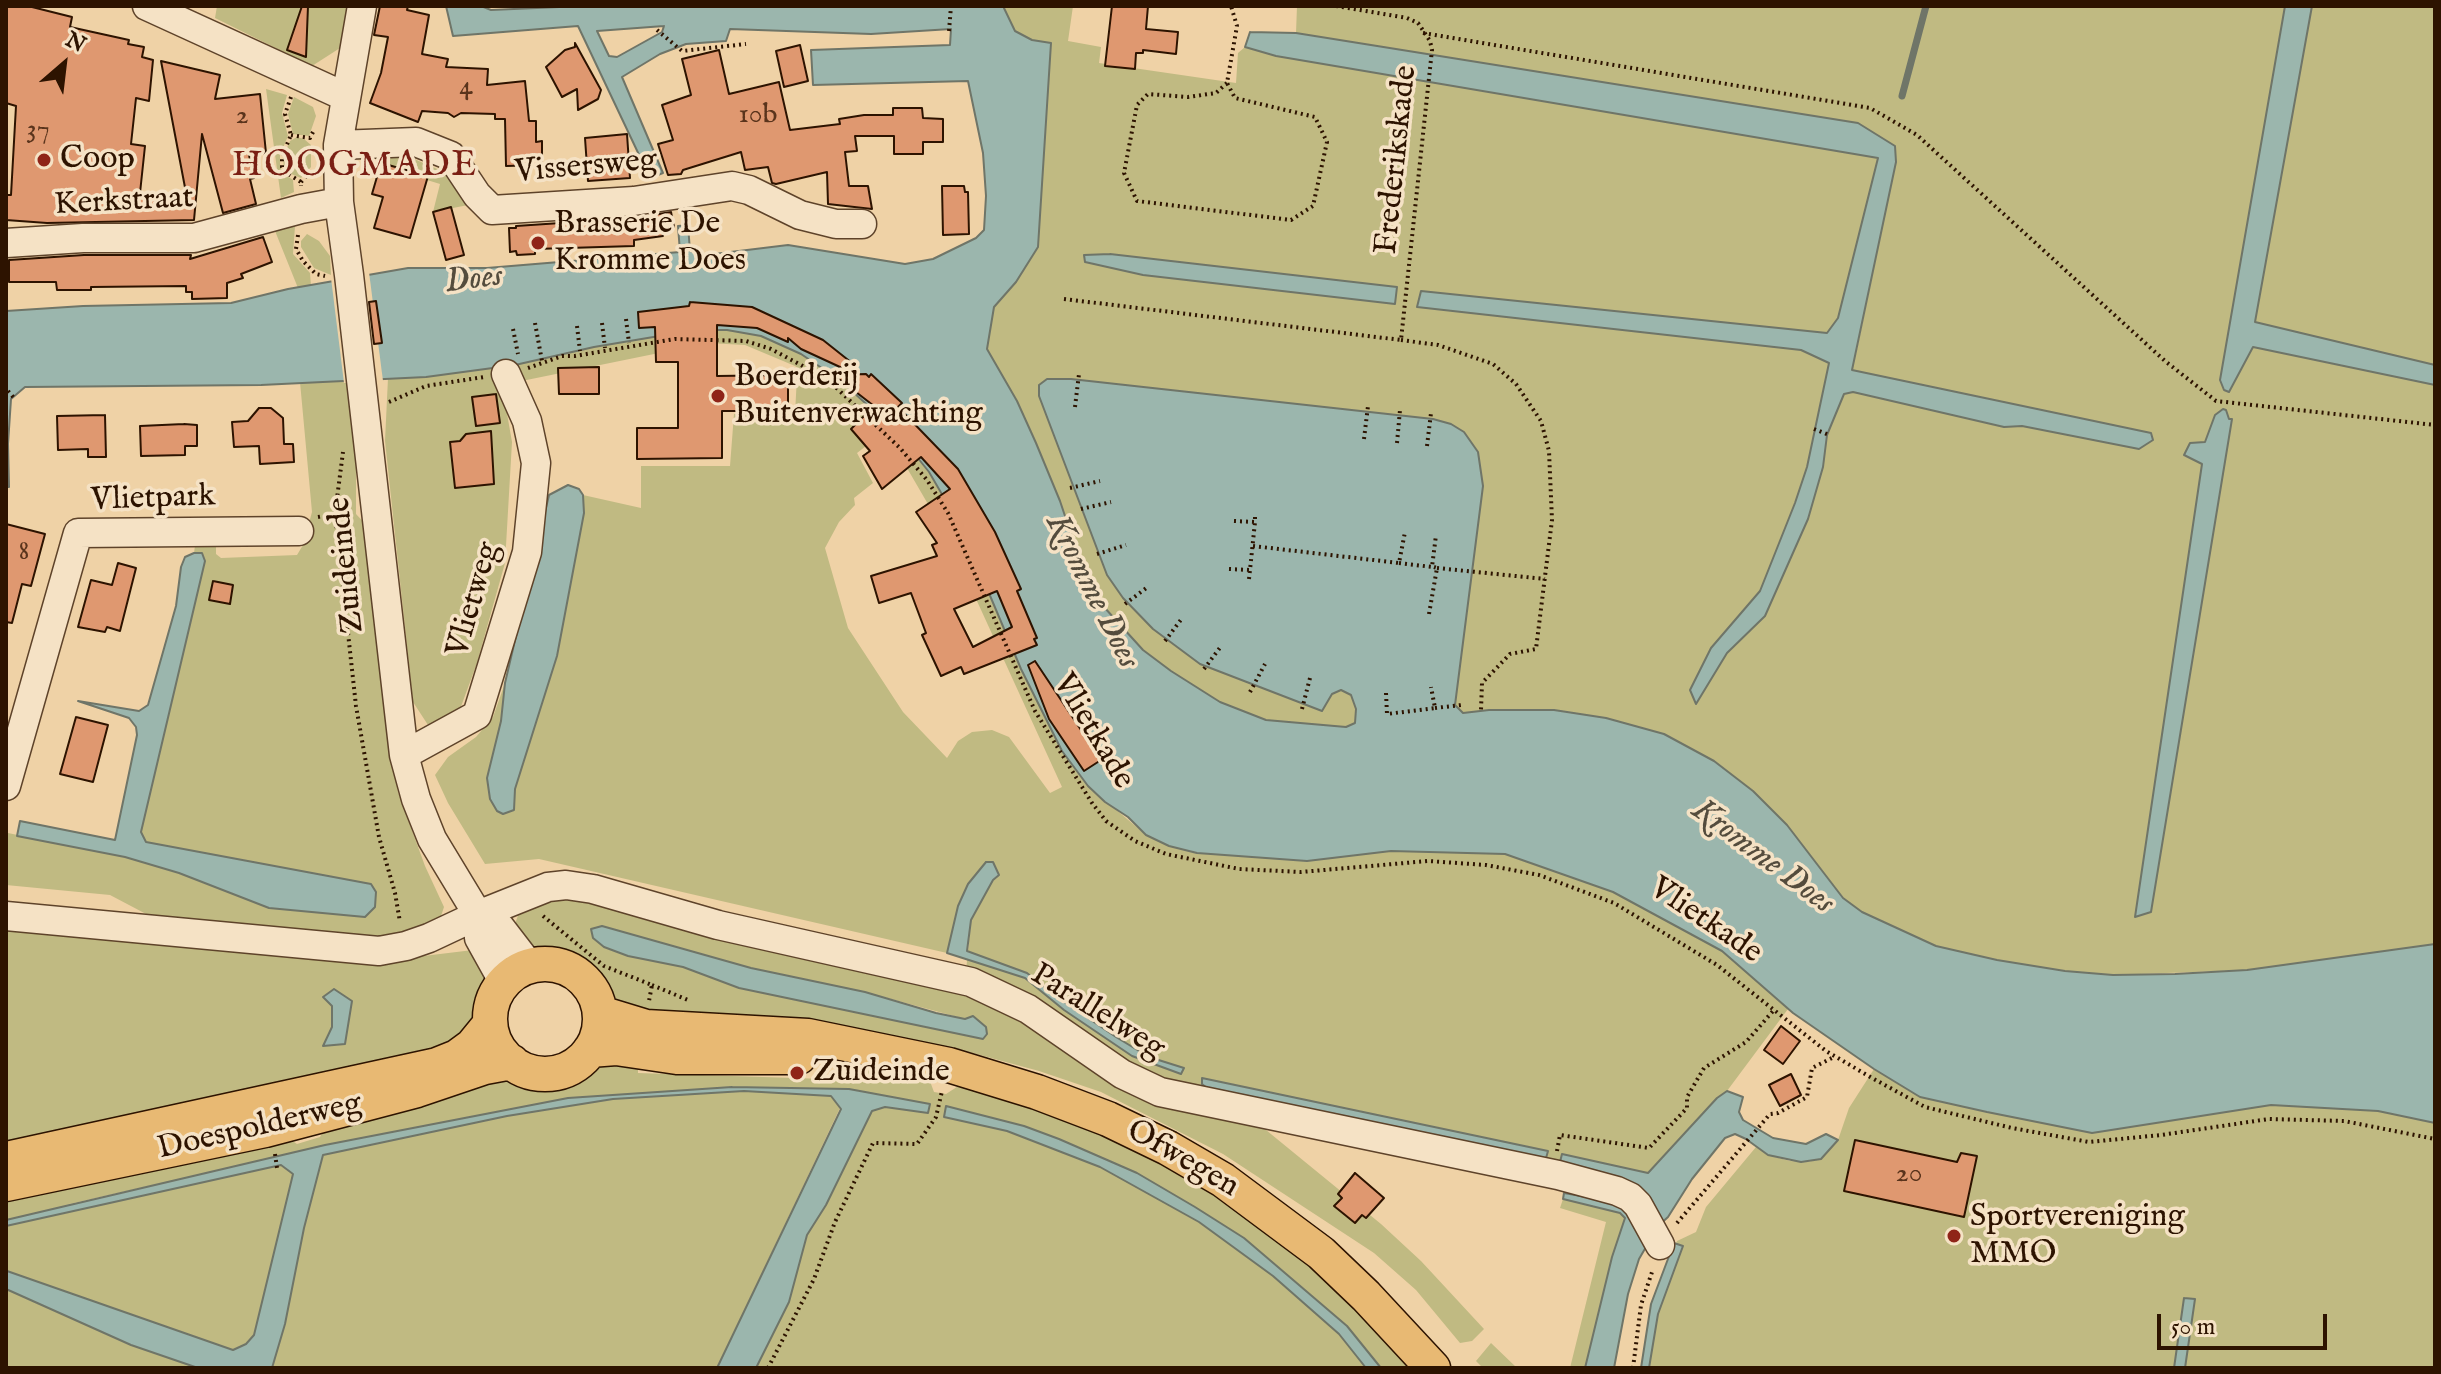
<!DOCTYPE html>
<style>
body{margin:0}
#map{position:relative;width:2441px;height:1374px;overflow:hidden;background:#efd2a6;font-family:"IM FELL English",serif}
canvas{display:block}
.frame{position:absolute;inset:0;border:8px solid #2d1300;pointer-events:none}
.north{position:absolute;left:24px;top:24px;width:80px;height:80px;-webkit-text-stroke:6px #f5e2c5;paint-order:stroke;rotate:28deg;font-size:22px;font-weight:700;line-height:32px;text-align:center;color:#2d1300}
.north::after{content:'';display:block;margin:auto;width:28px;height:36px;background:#2d1300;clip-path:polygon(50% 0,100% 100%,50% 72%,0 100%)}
.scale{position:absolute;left:2157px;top:1314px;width:170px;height:36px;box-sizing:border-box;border:4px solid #2d1300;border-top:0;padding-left:10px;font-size:24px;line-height:28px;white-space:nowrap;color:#2d1300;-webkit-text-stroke:6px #f5e2c5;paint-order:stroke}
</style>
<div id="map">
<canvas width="2441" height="1374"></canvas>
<div class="frame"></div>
<div class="north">N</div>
<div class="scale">50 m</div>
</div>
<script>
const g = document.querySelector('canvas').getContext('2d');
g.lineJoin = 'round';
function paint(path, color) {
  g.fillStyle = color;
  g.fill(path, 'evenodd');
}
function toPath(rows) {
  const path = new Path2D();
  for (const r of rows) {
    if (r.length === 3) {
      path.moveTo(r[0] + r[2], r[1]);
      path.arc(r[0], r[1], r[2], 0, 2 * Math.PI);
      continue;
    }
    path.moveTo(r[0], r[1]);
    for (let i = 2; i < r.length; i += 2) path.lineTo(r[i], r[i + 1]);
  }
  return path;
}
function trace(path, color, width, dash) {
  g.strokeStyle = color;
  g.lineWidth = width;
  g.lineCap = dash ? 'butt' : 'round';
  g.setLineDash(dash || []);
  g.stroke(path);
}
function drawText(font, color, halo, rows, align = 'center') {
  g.font = font + ' "IM FELL English",serif';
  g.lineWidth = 7;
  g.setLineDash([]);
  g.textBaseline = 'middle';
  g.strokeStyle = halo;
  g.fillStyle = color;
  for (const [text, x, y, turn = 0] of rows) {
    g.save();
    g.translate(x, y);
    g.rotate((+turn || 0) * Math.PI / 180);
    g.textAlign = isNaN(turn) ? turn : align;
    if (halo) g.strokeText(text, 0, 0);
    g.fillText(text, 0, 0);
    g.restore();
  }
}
paint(toPath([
 [217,6,348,6,340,48,312,66,215,18],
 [1003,6,1073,6,1068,41,1101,47,1099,63,1236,83,1238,53,1245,47,1276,56,1878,158,1838,318,1827,333,1421,291,1418,307,1801,350,1830,363,1856,354,1896,162,1895,146,1857,123,1296,33,1297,6,2285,6,2220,380,2229,392,2253,347,2435,385,2435,944,2247,970,2113,975,2065,971,1997,960,1936,946,1862,912,1843,898,1787,825,1753,791,1714,761,1463,714,1455,705,1483,486,1478,452,1464,432,1451,424,1433,419,1071,379,1058,378,1040,385,1039,396,1107,575,1123,598,1153,629,1200,664,1322,711,1332,694,1340,690,1352,695,1356,709,1355,723,1346,727,1266,720,1220,702,1171,671,1143,650,1104,607,1081,564,1060,501,1036,443,1017,401,987,349,993,307,1016,282,1038,247,1051,44,1031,40,1015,31],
 [1110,254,1396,287,1395,303,1143,275,1085,262,1085,255],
 [1853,370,1989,400,2153,440,2139,449,2022,426,2004,427,1853,392],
 [2215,415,2232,420,2151,912,2136,917,2202,464,2184,456,2205,442],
 [2312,6,2435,6,2435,365,2255,322],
 [266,89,287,95,282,113,288,136,280,155,280,167,284,174,293,180,294,192,281,198],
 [294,97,313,107,316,116,309,136,293,134,288,114],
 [297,137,304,139,311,145,311,167,301,178,289,173,284,168,283,157,290,141],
 [383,154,405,155,442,171,468,205,433,212,440,184,427,180,427,176,381,163],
 [285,224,295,226,293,254,310,273,311,286,298,288,273,226],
 [307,234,319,241,330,256,331,275,314,268,301,247,301,241],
 [695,330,727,330,761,336,801,354,841,381,897,432,928,472,961,527,1021,669,1062,751,1088,786,1146,835,1197,853,1307,861,1391,851,1505,854,1613,892,1722,951,1788,1009,1727,1091,1717,1098,1647,1173,1562,1154,1559,1166,1213,1093,1162,1085,966,971,971,921,993,880,958,906,947,953,539,859,485,864,448,803,435,775,448,757,476,737,493,717,505,683,501,721,514,810,515,789,557,656,584,513,583,495,641,508,641,466,730,466,734,414,795,414,797,376,813,379,795,366,745,345,708,343,502,385,512,442,505,563,477,663,459,712,445,724,428,725,413,702,385,441,388,378,426,377,515,365,594,347],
 [879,436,900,456,950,542,1062,787,1050,793,1009,737,992,730,972,732,958,741,947,758,903,712,848,628,825,548,839,522,855,505,854,498,873,483,857,453],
 [349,379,356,443,356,514,370,529,398,792,425,866,444,907,440,919,432,925,380,938,148,915,110,895,6,885,8,833,125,857,179,873,145,842,141,832,205,561,202,553,194,553,196,538,216,537,216,554,221,558,297,555,303,545,312,512,300,382],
 [578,893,950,986,1255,1121,1381,1224,1421,1261,1484,1329,1472,1341,1460,1343,1416,1290,1374,1253,1223,1154,1101,1092,1039,1071,954,1048,880,1033,770,1021,639,1018,609,1004,593,976,581,967,529,949,515,924,521,907],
 [603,926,751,968,865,992,965,1019,983,1039,739,988,683,967,628,956,604,947,593,938,592,929],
 [6,927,407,958,473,950,484,967,485,1002,480,1024,445,1053,6,1147],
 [638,1058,638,1073,857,1080,861,1067,928,1076,934,1092,946,1094,963,1083,1100,1128,1185,1170,1312,1258,1415,1368,756,1368,789,1302,807,1235,826,1205,879,1095,849,1089,717,1368,272,1368,285,1324,304,1228,325,1146,65,1205,270,1166,281,1164,294,1174,254,1335,246,1344,233,1350,6,1273,6,1191,279,1132,297,1144,320,1137,330,1120,501,1076,539,1087,567,1083,599,1064],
 [1874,1069,1920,1097,2092,1133,2271,1105,2378,1111,2435,1123,2435,1368,1642,1368,1657,1293,1677,1241,1696,1232,1706,1207,1756,1147,1768,1155,1790,1161,1807,1162,1821,1159,1838,1140,1849,1108],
 [1563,1199,1620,1213,1625,1218,1612,1257,1585,1368,1570,1368,1606,1222,1560,1208],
 [6,1289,131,1345,198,1368,6,1368],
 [1491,1343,1516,1367,1519,1368,1483,1368,1476,1361]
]), '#c0ba82');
const water = toPath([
 [446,6,481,6,491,10,582,6,1003,6,1015,31,1032,40,1051,43,1038,247,1016,282,994,307,987,349,1017,401,1036,443,1060,501,1081,564,1104,607,1143,650,1171,671,1220,702,1266,720,1346,727,1355,723,1356,709,1351,695,1341,690,1332,694,1322,711,1200,664,1153,629,1123,598,1107,575,1039,396,1039,385,1047,379,1071,379,1433,419,1451,424,1464,432,1478,452,1483,486,1455,705,1463,713,1489,710,1554,710,1606,718,1664,734,1714,761,1753,791,1787,825,1843,898,1862,912,1936,946,1997,960,2065,971,2113,975,2175,974,2247,970,2435,944,2435,1123,2378,1111,2271,1105,2092,1133,1987,1112,1920,1097,1874,1069,1793,1013,1722,951,1613,892,1505,854,1391,851,1307,861,1197,853,1169,846,1146,835,1128,817,1105,802,1088,786,1062,751,1021,669,961,527,929,472,897,432,841,381,801,354,761,336,727,330,695,330,594,347,515,365,426,377,261,385,25,387,11,399,8,444,9,487,6,487,6,311,83,306,231,303,288,289,408,268,487,268,680,252,678,226,688,225,690,251,706,255,788,245,905,264,933,259,976,238,984,230,986,196,983,153,968,81,813,85,811,50,950,45,951,29,871,34,730,29,726,41,686,44,660,54,622,77,663,173,650,178,578,26,453,36,446,6],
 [664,26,662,32,617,57,609,56,597,31,664,26],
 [2285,6,2312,6,2255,322,2435,365,2435,385,2253,347,2229,392,2224,390,2220,380,2285,6],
 [1250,32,1296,33,1858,123,1895,146,1896,162,1852,370,2151,433,2153,440,2139,449,2022,426,2004,427,1853,392,1844,394,1827,435,1823,467,1808,519,1765,616,1727,653,1696,704,1690,690,1711,648,1760,591,1795,503,1807,467,1829,363,1801,350,1417,307,1421,291,1827,333,1838,318,1878,158,1276,56,1245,47,1250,32],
 [1110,254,1397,287,1395,304,1143,275,1085,262,1084,255,1110,254],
 [2223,409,2226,410,2229,419,2232,419,2151,912,2135,917,2202,464,2184,455,2190,443,2205,442,2215,415,2223,409],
 [568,485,579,489,583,495,584,513,557,656,515,789,514,810,503,814,497,811,490,799,487,778,501,721,505,683,549,495,568,485],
 [194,553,202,553,205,561,141,832,146,842,371,884,376,892,375,907,365,917,269,908,179,873,125,857,17,836,20,821,115,840,137,735,136,727,129,718,78,701,139,711,148,705,176,606,181,567,185,557,194,553],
 [986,862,993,862,999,875,993,880,971,920,967,951,1027,973,1054,995,1116,1037,1149,1057,1184,1068,1181,1074,1132,1056,1064,1010,1025,978,947,953,958,906,968,884,986,862],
 [602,926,751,968,865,992,936,1013,965,1019,973,1016,986,1027,987,1034,983,1039,739,988,683,967,628,956,604,947,593,938,591,929,602,926],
 [334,989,352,1001,345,1044,323,1046,332,1027,332,1006,323,997,334,989],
 [1202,1078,1548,1151,1545,1162,1213,1093,1202,1084,1202,1078],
 [732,1087,849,1089,930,1104,928,1113,885,1107,872,1111,826,1205,807,1235,789,1302,756,1368,717,1368,841,1109,831,1096,744,1091,613,1099,507,1116,323,1155,304,1228,285,1324,272,1368,198,1368,131,1345,6,1289,7,1271,233,1350,246,1344,254,1335,293,1174,281,1165,6,1226,6,1220,325,1145,568,1098,732,1087],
 [1727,1091,1743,1097,1739,1112,1743,1120,1773,1138,1806,1144,1826,1134,1838,1140,1821,1159,1801,1162,1768,1155,1746,1139,1735,1134,1725,1138,1692,1179,1668,1217,1644,1239,1646,1247,1639,1259,1628,1294,1614,1368,1585,1368,1612,1257,1625,1218,1620,1213,1563,1199,1564,1193,1592,1198,1559,1166,1562,1154,1648,1173,1717,1098,1727,1091],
 [946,1106,1024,1126,1059,1139,1137,1173,1195,1207,1244,1238,1347,1326,1381,1368,1366,1368,1339,1334,1273,1276,1199,1222,1100,1167,1007,1131,944,1117,946,1106],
 [1674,1243,1683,1246,1658,1314,1649,1368,1641,1368,1651,1304,1674,1243],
 [2184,1298,2195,1299,2185,1368,2174,1368,2184,1298]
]);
paint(water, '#9bb6ad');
trace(water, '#6f7568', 2);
paint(toPath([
 [369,272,383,381,344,383,331,278]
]), '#efd2a6');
trace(toPath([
 [1902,96,1926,6]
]), '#6f7568', 7);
const building = toPath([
 [6,6,28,6,72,17,70,27,129,40,128,44,144,47,142,57,153,60,149,101,136,98,131,144,145,146,140,193,187,198,161,61,220,75,215,99,260,94,266,153,249,155,254,178,250,179,256,204,223,213,202,134,194,220,47,223,6,220,6,195,11,195,16,106,6,103,6,6],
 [302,6,308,6,306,57,287,50,302,6],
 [380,6,408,6,407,10,429,15,422,54,448,59,446,67,488,69,487,85,525,81,529,121,536,121,536,142,542,141,542,165,506,166,505,119,495,119,495,114,461,113,454,117,448,113,422,111,418,122,370,103,381,73,388,37,374,35,380,6],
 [1112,6,1148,6,1146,29,1178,32,1176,54,1143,50,1143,53,1136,53,1135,69,1105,66,1112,6],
 [575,43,601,90,598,99,578,110,577,89,562,97,546,67,565,50,575,47,575,43],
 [800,45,808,81,784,87,776,51,800,45],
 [719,50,729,94,779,82,790,130,840,124,839,119,864,115,893,115,893,108,922,108,923,118,943,119,943,142,923,142,923,154,894,154,894,136,855,136,857,151,845,152,849,186,868,186,872,209,828,204,827,172,776,184,772,183,768,167,745,170,741,152,683,170,681,174,668,175,658,144,673,140,662,105,691,95,682,59,719,50],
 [627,134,630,178,588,181,585,138,627,134],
 [381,163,428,176,410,238,374,228,383,197,372,194,381,163],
 [942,186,964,186,965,192,968,192,969,234,943,235,942,186],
 [451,207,464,255,446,260,433,212,451,207],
 [671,212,674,227,662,229,663,236,634,240,634,246,535,249,535,254,517,255,516,251,510,252,509,228,516,228,516,226,635,218,671,212],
 [263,237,272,262,241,274,243,278,227,283,227,298,192,299,192,292,186,292,186,286,91,287,91,290,57,290,56,282,9,282,9,260,84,255,191,255,190,259,263,237],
 [376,301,382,343,374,344,369,302,376,301],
 [690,302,752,307,823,340,857,367,853,373,801,349,788,338,788,342,757,328,717,325,717,376,788,375,788,411,722,411,722,458,637,459,637,428,678,428,678,362,656,362,655,327,639,328,638,312,689,306,690,302],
 [599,367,599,394,559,394,558,368,599,367],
 [866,374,869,377,871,374,902,403,898,407,958,469,995,532,1021,589,1017,591,1037,638,1034,639,1037,645,964,674,961,667,941,676,922,635,926,633,911,593,879,603,871,576,937,556,932,545,937,543,916,512,950,489,921,457,882,489,863,456,870,451,851,429,874,406,834,375,866,374],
 [997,591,1012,627,973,647,954,609,997,591],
 [496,394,500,423,476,426,472,397,496,394],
 [259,408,271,408,283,418,284,444,293,444,294,462,260,464,259,446,234,447,232,422,248,421,259,408],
 [105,415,106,457,88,457,88,449,58,450,57,416,105,415],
 [184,424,197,425,197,446,185,446,185,455,141,456,140,426,184,424],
 [491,431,494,484,455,488,450,442,460,441,466,434,491,431],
 [6,524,45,534,31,586,22,584,12,623,6,622,6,524],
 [118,563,136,568,120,631,107,627,105,632,78,627,91,580,112,585,118,563],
 [213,581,233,585,230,604,209,600,213,581],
 [1035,661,1101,760,1084,771,1049,719,1028,665,1035,661],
 [76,717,108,725,93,782,60,774,76,717],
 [1781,1026,1800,1041,1783,1064,1764,1050,1781,1026],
 [1791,1074,1801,1095,1780,1106,1769,1085,1791,1074],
 [1855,1140,1957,1162,1961,1153,1977,1156,1964,1217,1844,1191,1855,1140],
 [1355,1173,1384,1198,1366,1218,1362,1215,1355,1223,1334,1206,1342,1198,1338,1194,1355,1173]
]);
paint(building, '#df9870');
trace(building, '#2d1300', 2);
const minor = toPath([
 [147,6,346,97],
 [362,6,338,145,339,202,349,275,404,755,416,799,432,839,478,915,479,938,504,983],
 [338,145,416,142,451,156,477,195,492,210,634,201,732,186,749,190,800,215,836,224,862,224],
 [6,243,83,238,194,238,301,209,339,202],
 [404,755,477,715,527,552,536,463,527,421,506,374],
 [6,786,78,533,299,531],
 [478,915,500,927,530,966],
 [6,916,379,951,406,946,429,938,478,915,548,887,566,885,593,889,718,925,971,982,1028,1009,1122,1074,1160,1092,1558,1175,1617,1191,1630,1197,1638,1205,1660,1245]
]);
const major = toPath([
 [545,1019,55],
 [600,1013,646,1027,808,1036,949,1065,1037,1092,1108,1119,1168,1148,1223,1180,1321,1253,1366,1296,1433,1368],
 [590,1050,616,1048,677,1057,799,1057],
 [6,1159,437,1065,457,1057,472,1046,490,1024],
 [6,1184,265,1130,417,1090,485,1067,512,1062]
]);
trace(minor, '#5e432a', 31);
trace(major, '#2d1300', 37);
trace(toPath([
 [657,30,682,51,746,44],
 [949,31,951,6],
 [1423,33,1870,108,1917,135,2165,361,2216,401,2435,425],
 [1227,83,1216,93,1188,97,1148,94,1137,105,1124,173,1137,201,1291,220,1313,206,1327,142,1315,117,1235,98,1227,83,1237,26,1231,6],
 [291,97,285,114,291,135,282,156,282,167,285,172,301,182,301,186],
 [291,135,310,138,313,132],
 [301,182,312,170],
 [298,235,296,249,303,261,316,274,325,276],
 [1064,299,1401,340,1432,50,1430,41,1418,23,1407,18,1336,6],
 [626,319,629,343],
 [535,323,542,361],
 [602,323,605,348],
 [577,326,580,351],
 [513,329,518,354],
 [1401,340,1438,345,1493,364,1516,384,1541,421,1549,451,1552,520,1536,649,1510,654,1482,683,1481,710],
 [528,368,562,356,575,356,675,339,746,341,771,349,827,379,900,448,927,480,948,513,1035,711,1092,803,1106,821,1135,841,1166,854,1239,869,1301,872,1428,861,1486,865,1539,875,1614,903,1717,965,1826,1051,1872,1078,1925,1107,2012,1128,2089,1142,2161,1135,2269,1119,2344,1121,2435,1139],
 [8,391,14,398],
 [6,402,10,402],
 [389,402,426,386,484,377],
 [1075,407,1079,374],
 [1814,429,1829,435],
 [1364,439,1368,406],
 [1397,443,1400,410],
 [1427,446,1431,413],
 [1070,488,1100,481],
 [1081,509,1111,502],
 [335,514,356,706,379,837,395,893,400,922],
 [318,517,335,514,343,452],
 [1234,521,1255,522,1255,516],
 [1253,546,1399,563,1405,532],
 [1097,554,1126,545],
 [1399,563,1432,567,1436,535],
 [1437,568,1545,579],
 [1229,569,1250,570,1255,522],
 [1249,579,1250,570],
 [1125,604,1149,586],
 [1429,614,1437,568,1434,567],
 [1165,641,1183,617],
 [1204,669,1222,645],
 [1250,692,1265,664],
 [1386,693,1387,714,1435,708,1431,687],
 [1435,708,1462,705],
 [1302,709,1310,678],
 [543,916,604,966,652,985,649,1001],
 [652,985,688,1000],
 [1557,1151,1560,1135,1649,1148,1687,1108,1687,1097,1704,1068,1746,1042,1773,1011],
 [275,1154,277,1168],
 [1677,1223,1770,1114,1778,1113,1807,1097,1812,1068,1834,1057],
 [768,1368,814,1279,835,1222,873,1143,917,1144,936,1117,942,1091],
 [1633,1368,1641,1305,1653,1269]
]), '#2d1300', 4, [2, 4]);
trace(minor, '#f5e2c5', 28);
trace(major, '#e8b973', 34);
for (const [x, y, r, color] of [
 [44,160,8,"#8f2418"],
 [538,243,8,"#8f2418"],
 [718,396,8,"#8f2418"],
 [797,1073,8,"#8f2418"],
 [1954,1236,8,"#8f2418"]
]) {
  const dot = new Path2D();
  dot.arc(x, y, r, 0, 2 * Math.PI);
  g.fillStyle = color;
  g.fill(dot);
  trace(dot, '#f5e2c5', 3);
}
drawText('28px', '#5a341c', null, [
 ["4",466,88],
 ["10b",758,116],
 ["2",242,117],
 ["37",38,131],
 ["8",24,553],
 ["20",1909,1175]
]);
drawText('32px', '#2d1300', '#f5e2c5', [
 ["Coop",60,160],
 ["Brasserie De",554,225],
 ["Kromme Does",554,262],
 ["Boerderij",734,378],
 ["Buitenverwachting",734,415],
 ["Zuideinde",813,1073],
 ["Sportvereniging",1970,1218],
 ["MMO",1970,1255]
], 'left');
drawText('32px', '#2d1300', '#f5e2c5', [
 ["Frederikskade",1398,160,-84],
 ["Vissersweg",586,168,-5],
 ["Kerkstraat",124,203,-3],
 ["Vlietpark",153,500,-2],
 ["Zuideinde",348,565,-96],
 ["Vlietweg",475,600,-74],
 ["Vlietkade",1092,732,59],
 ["Vlietkade",1705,922,34],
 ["Parallelweg",1097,1013,32],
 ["Doespolderweg",260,1128,-13],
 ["Ofwegen",1182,1160,30]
]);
drawText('italic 34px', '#544c3d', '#f5e2c5', [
 ["Does",474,281,-7],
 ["Kromme Does",1091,592,63],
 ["Kromme Does",1762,858,37]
]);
g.letterSpacing = '2px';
drawText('36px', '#7a1f14', '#f5e2c5', [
 ["HOOGMADE",355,168]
]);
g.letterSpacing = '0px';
</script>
